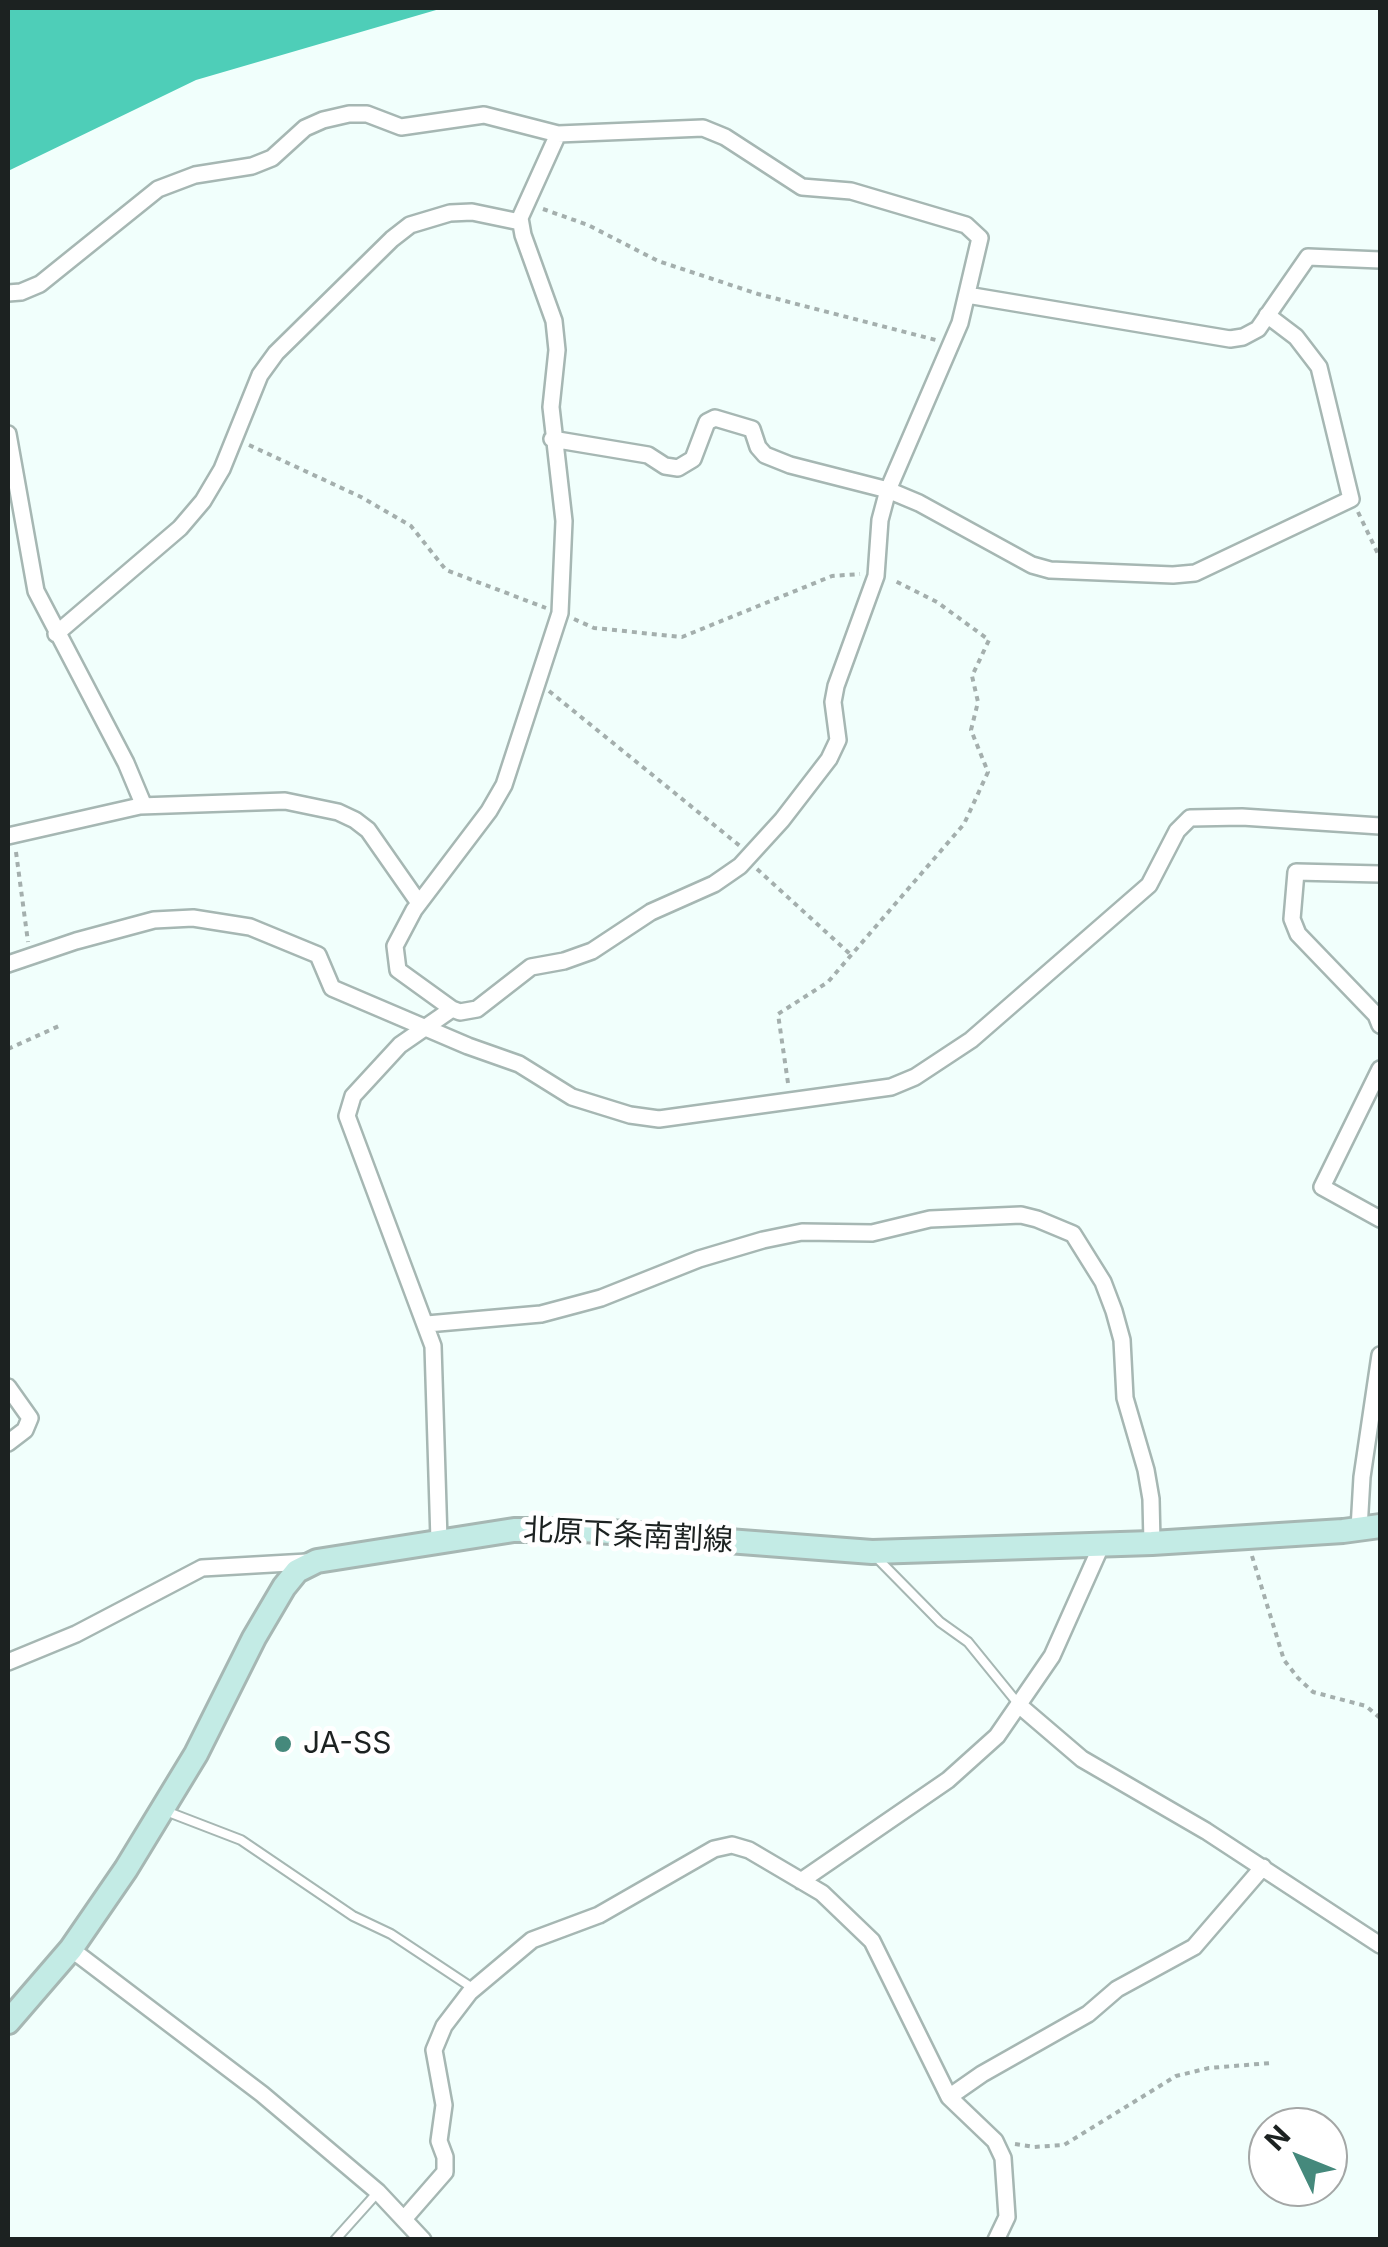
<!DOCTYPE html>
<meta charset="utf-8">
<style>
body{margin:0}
#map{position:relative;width:1388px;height:2247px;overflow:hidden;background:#f1fffc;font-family:Inter,sans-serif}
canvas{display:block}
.frame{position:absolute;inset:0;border:10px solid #1c2221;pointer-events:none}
.north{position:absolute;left:1248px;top:2107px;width:100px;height:100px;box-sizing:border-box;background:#fff;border:2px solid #a4a7a6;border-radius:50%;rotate:313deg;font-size:28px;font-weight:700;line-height:40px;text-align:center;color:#1c2221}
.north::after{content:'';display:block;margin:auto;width:35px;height:45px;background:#45897c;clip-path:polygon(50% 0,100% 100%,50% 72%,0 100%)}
</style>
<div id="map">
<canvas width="1388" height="2247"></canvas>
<div class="frame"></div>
<div class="north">N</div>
</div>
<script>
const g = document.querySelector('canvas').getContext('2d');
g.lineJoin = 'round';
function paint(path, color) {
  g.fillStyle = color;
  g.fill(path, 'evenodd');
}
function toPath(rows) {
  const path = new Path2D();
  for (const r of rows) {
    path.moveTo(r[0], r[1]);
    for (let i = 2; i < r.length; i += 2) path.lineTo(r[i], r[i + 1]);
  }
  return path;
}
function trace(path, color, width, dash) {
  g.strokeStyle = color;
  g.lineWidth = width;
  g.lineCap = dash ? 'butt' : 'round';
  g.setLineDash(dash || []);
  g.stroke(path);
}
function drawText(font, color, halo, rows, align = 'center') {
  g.font = font + ' Inter,"Noto Sans JP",sans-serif';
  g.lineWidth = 10;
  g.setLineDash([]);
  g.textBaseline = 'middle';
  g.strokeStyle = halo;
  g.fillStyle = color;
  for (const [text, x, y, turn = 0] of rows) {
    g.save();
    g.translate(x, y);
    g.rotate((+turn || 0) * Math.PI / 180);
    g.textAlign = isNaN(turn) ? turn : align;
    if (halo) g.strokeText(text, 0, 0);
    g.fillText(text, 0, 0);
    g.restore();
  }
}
paint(toPath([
 [8,8,443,8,196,80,8,171]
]), '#4eceb8');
const service = toPath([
 [874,1555,940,1622,968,1642,1020,1706],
 [163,1810,241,1840,353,1916,391,1934,474,1989],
 [335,2240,378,2192]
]);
const minor = toPath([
 [8,293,21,292,40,284,158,189,195,175,252,166,272,158,305,128,323,120,349,114,367,114,401,127,484,115,558,134,703,128,725,137,802,187,851,191,966,225,980,238,960,323,888,490,880,520,876,576,836,686,833,702,838,740,829,759,782,820,740,866,714,884,651,912,592,951,564,961,531,967,477,1009,460,1012,452,1009,398,970,395,946,414,910,489,811,504,785,560,613,564,521,551,407,557,350,554,321,523,235,520,218,558,134],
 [967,295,1230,339,1243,337,1258,329,1308,257,1380,260],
 [8,434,36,591,126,763,144,806],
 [552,439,648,455,665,466,678,468,693,459,707,422,715,418,752,429,758,447,765,455,790,465,888,490,919,503,1032,565,1050,570,1173,575,1195,573,1351,499,1319,367,1296,337,1267,315],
 [56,634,180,528,203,501,222,469,260,375,276,353,392,239,410,225,450,213,472,212,520,222],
 [8,836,140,806,285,801,338,812,355,820,368,830,419,903],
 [1380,874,1296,872,1292,919,1298,934,1376,1015,1380,1025],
 [8,964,76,941,154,920,193,918,250,927,318,955,332,988,468,1046,519,1064,572,1097,630,1115,659,1119,891,1087,915,1077,971,1040,1149,885,1177,831,1190,818,1242,817,1380,826],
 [1380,1069,1322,1187,1380,1219],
 [427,1324,541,1314,601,1298,699,1259,763,1240,802,1232,872,1233,930,1219,1021,1215,1037,1219,1073,1234,1103,1282,1114,1311,1122,1340,1125,1398,1146,1470,1151,1499,1152,1543],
 [8,1387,30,1418,25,1430,8,1443],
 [1359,1529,1362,1477,1380,1355],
 [439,1540,433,1346,347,1116,353,1096,400,1045,452,1009],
 [8,1662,76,1634,202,1568,307,1562],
 [1020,1706,1082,1759,1206,1831,1380,1945],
 [801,1881,948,1780,997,1736,1052,1656,1102,1544],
 [71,1949,262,2094,378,2192,423,2240],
 [949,2097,982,2074,1088,2014,1117,1989,1194,1947,1263,1867],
 [404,2219,445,2172,445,2157,439,2141,444,2105,434,2050,444,2026,470,1992,532,1940,599,1915,714,1849,732,1845,749,1850,822,1893,872,1941,949,2097,995,2141,1003,2158,1007,2217,996,2240]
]);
const secondary = toPath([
 [8,2022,71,1949,126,1869,196,1754,254,1638,284,1587,297,1571,317,1561,514,1530,584,1530,872,1552,1152,1543,1343,1531,1380,1526]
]);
trace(service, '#a6b7b3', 12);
trace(minor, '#a6b7b3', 20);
trace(secondary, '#a6b7b3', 28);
trace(toPath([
 [543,209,588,225,658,261,758,294,936,340],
 [249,445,361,497,411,526,446,570,546,608],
 [1358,512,1380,558],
 [574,619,594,628,682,637,832,576,860,574],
 [549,691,740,846],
 [16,852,28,942],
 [757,869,850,954],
 [8,1049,59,1026],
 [788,1083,778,1014,828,982,964,824,988,772,971,730,978,702,972,676,989,640,937,602,893,580],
 [1252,1556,1284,1660,1298,1678,1313,1692,1366,1706,1380,1718],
 [1015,2144,1034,2147,1064,2145,1176,2076,1209,2068,1271,2063]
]), '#a4afad', 4, [5, 5]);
trace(service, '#fff', 8);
trace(minor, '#fff', 15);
trace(secondary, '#c3ebe5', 22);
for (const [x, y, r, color] of [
 [283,1744,10,"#45897c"]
]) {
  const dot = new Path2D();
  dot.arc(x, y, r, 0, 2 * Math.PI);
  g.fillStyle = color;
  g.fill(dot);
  trace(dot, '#fff', 4);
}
drawText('30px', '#1c2221', '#fff', [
 ["北原下条南割線",628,1536,3]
]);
drawText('30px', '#1c2221', '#fff', [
 ["JA-SS",303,1744]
], 'left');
</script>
